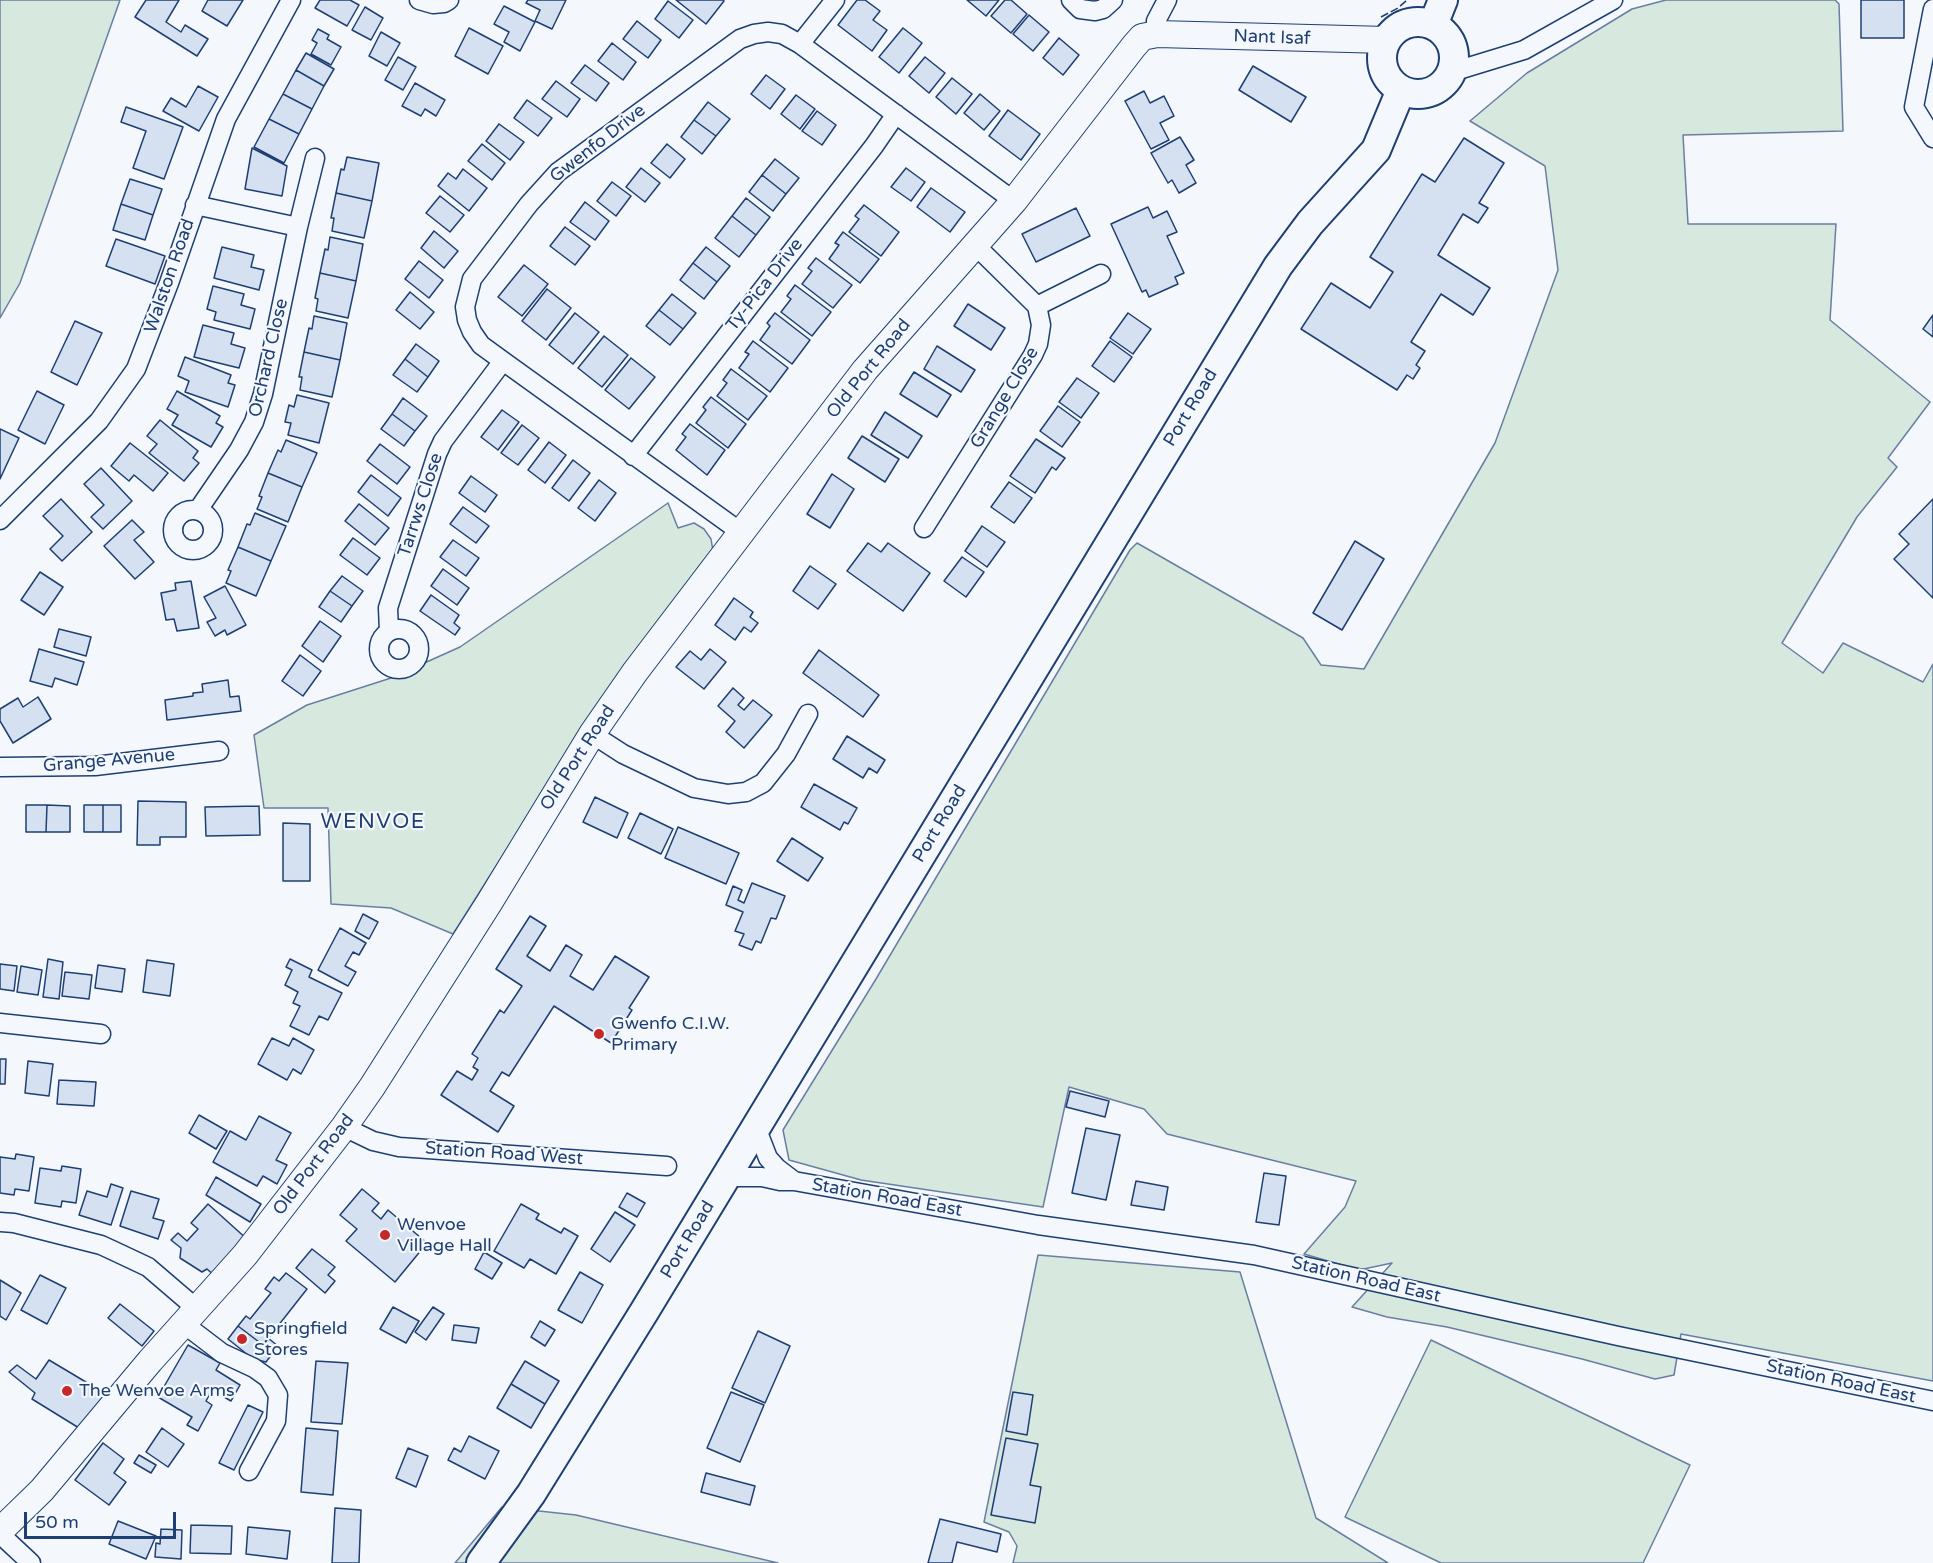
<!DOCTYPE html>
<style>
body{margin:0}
#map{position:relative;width:1933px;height:1563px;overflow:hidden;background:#f4f7fb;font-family:"Varela Round",sans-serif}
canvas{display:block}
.scale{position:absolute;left:24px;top:1512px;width:152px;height:27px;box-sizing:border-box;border:3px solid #1d3f73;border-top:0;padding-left:8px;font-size:18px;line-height:21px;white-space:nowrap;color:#1d3f73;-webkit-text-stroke:4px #f4f7fb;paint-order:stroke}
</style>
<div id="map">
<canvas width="1933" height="1563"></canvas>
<div class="scale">50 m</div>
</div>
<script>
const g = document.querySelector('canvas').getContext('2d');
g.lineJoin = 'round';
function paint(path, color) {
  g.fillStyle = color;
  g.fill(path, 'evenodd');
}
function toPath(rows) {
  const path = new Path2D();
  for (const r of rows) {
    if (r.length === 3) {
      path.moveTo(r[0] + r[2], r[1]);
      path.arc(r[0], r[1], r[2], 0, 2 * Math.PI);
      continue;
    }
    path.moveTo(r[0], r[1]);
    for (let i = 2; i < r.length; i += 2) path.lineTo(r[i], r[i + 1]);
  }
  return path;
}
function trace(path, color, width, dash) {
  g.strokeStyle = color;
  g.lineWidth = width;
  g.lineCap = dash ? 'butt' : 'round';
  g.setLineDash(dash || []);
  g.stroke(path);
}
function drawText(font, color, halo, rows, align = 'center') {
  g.font = font + ' "Varela Round",sans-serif';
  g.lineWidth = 4.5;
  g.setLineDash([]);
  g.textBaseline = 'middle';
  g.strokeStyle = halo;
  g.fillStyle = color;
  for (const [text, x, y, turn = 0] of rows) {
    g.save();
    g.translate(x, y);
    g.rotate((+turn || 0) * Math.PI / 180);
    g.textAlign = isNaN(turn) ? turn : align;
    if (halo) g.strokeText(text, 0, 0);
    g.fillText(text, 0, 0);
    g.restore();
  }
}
const green = toPath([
 [0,0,120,0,20,283,0,318,0,0],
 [1666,0,1835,0,1839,4,1843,131,1683,135,1688,224,1836,224,1830,320,1930,402,1888,458,1897,467,1857,517,1782,643,1823,673,1843,643,1923,682,1933,664,1933,1381,1681,1334,1674,1375,1655,1379,1582,1359,1447,1327,1387,1317,1352,1307,1392,1263,1359,1270,1304,1254,1345,1207,1356,1181,1167,1134,1144,1109,1069,1087,1043,1207,861,1180,789,1160,783,1130,876,979,1130,550,1137,543,1303,638,1321,665,1364,669,1495,443,1558,270,1545,166,1470,121,1527,73,1632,9,1666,0],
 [668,503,678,528,694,523,704,529,711,539,713,551,555,773,453,934,391,908,331,904,328,808,264,808,254,735,307,705,391,678,460,647,668,503],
 [1038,1255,1240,1272,1316,1518,1388,1563,1013,1563,1017,1546,1009,1532,984,1522,1038,1255],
 [1431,1340,1690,1465,1643,1563,1441,1563,1345,1517,1431,1340],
 [502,1507,576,1515,778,1563,455,1563,502,1507]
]);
paint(green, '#d7e8df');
trace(green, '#687fa3', 1.5);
const building = toPath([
 [146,0,179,0,166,22,181,32,185,25,208,39,197,56,135,17,146,0],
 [208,0,243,0,227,26,202,11,208,0],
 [320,0,350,0,359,5,347,26,315,8,320,0],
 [528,0,566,0,552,29,535,21,540,10,526,3,528,0],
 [676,0,723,0,724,1,706,24,676,0],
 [857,0,865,0,880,11,873,20,887,30,872,51,838,25,857,0],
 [967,0,999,0,986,16,967,0],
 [1005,0,1011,0,1027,14,1011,33,991,16,1005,0],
 [1861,0,1904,0,1904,38,1861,38,1861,0],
 [668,1,693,20,679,38,655,19,668,1],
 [504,6,535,22,520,51,504,42,509,32,494,24,504,6],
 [365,7,383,18,371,40,352,30,365,7],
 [1029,15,1049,32,1033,51,1013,34,1029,15],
 [637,21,661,40,648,58,623,39,637,21],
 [469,28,503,46,488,74,455,56,469,28],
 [903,28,922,43,899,73,879,57,903,28],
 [318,29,329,35,327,39,341,47,331,65,311,54,317,43,312,40,318,29],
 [381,32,400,43,387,66,369,56,381,32],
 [1059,38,1079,55,1063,75,1043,58,1059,38],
 [612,43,636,62,623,80,598,61,612,43],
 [306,53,334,69,324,86,296,70,306,53],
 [398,57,416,67,403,90,385,80,398,57],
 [925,57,945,73,929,93,909,76,925,57],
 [585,65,609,83,596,101,571,83,585,65],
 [1253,66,1306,97,1291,122,1239,90,1253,66],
 [296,70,324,86,312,109,283,94,296,70],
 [766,75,785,89,770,109,751,94,766,75],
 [952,78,972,94,956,114,936,97,952,78],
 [556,81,580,99,567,117,542,99,556,81],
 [415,83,445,100,436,116,425,109,421,116,402,106,415,83],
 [198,86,218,97,199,131,163,111,171,98,186,107,198,86],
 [1144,91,1150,103,1164,96,1174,116,1160,123,1169,140,1151,149,1125,101,1144,91],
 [283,94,312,109,299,134,269,119,283,94],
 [980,94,1000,111,984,130,964,113,980,94],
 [796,95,815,109,800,129,781,114,796,95],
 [527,100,552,118,538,136,514,118,527,100],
 [708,102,730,119,716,136,694,120,708,102],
 [126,107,183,127,164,179,133,168,146,131,121,122,126,107],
 [1008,110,1040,134,1021,160,989,136,1008,110],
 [817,111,836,125,822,145,802,131,817,111],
 [269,119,299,134,284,163,254,147,269,119],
 [694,120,716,136,702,154,681,137,694,120],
 [499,124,524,142,510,160,486,141,499,124],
 [1180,137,1194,160,1186,165,1196,183,1179,193,1172,180,1168,183,1151,153,1180,137],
 [1464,138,1504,163,1479,203,1488,208,1478,223,1463,214,1438,255,1490,288,1473,315,1441,294,1411,342,1425,351,1416,365,1420,368,1413,379,1407,375,1397,390,1301,329,1331,283,1370,308,1393,272,1370,257,1422,174,1435,182,1464,138],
 [482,144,505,163,492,180,468,161,482,144],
 [667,144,685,159,670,178,651,163,667,144],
 [252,148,287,166,282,196,245,189,252,148],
 [347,157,379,163,372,201,336,193,341,169,344,170,347,157],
 [775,159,799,178,786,194,762,175,775,159],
 [641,168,660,183,645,202,626,187,641,168],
 [906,168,925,182,911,201,891,187,906,168],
 [463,169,487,188,469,211,438,186,448,173,456,179,463,169],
 [762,175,786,194,773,211,749,192,762,175],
 [130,179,162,189,153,215,121,204,130,179],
 [612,182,631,196,616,216,597,201,612,182],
 [931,188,965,212,950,232,917,207,931,188],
 [336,193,372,201,364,238,332,231,334,218,331,218,336,193],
 [440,196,464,215,450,232,426,213,440,196],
 [746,198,770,217,756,235,732,216,746,198],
 [585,202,609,221,595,240,570,222,585,202],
 [121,204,153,215,145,240,113,230,121,204],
 [864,205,899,232,881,256,849,232,859,219,855,216,864,205],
 [1148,207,1153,218,1167,211,1177,232,1167,236,1184,273,1175,277,1178,284,1149,297,1146,290,1142,292,1111,224,1148,207],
 [1076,208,1090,236,1036,262,1022,234,1076,208],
 [732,216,756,235,739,257,715,238,732,216],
 [565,227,590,246,575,265,550,246,565,227],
 [434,231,458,251,444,268,421,248,434,231],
 [843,232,879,259,860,283,829,259,839,245,835,243,843,232],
 [330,237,363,244,356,281,320,273,325,249,328,250,330,237],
 [116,239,165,256,155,284,106,266,116,239],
 [222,247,254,255,251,267,264,270,259,290,214,278,222,247],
 [706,247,730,266,717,282,693,263,706,247],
 [816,258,852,285,833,308,802,284,812,271,808,268,816,258],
 [419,261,443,280,429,298,405,279,419,261],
 [693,263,717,282,704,299,680,280,693,263],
 [524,265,548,284,522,316,498,297,524,265],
 [320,273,356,281,348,318,316,311,318,299,315,298,320,273],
 [795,285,831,312,812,336,781,312,791,299,787,296,795,285],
 [213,286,244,294,241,305,255,309,250,329,214,320,216,312,207,309,213,286],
 [547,289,571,308,546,340,522,321,547,289],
 [410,292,434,312,420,329,396,310,410,292],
 [672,294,696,313,683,329,659,310,672,294],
 [968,304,1005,328,991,350,954,326,968,304],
 [659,310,683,329,670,345,646,326,659,310],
 [575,313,599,332,573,364,549,345,575,313],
 [775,313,810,340,792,364,760,340,770,326,767,323,775,313],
 [1128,313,1151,329,1133,354,1110,338,1128,313],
 [1933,315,1933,337,1923,329,1933,315],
 [314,316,347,323,340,360,304,352,309,328,312,329,314,316],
 [75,321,102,333,77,385,51,372,75,321],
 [203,325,234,333,231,344,245,348,239,368,194,357,203,325],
 [604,336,628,355,602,387,578,368,604,336],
 [753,341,788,368,770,392,739,368,749,354,745,352,753,341],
 [1110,341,1132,357,1114,382,1092,366,1110,341],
 [416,344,439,361,428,377,405,359,416,344],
 [937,346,975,370,961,392,924,369,937,346],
 [304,352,340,360,332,397,300,390,302,377,299,377,304,352],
 [185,357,231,375,228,383,235,385,228,407,185,392,189,381,178,376,185,357],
 [631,358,655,377,629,409,605,390,631,358],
 [405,359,428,377,417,392,393,375,405,359],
 [731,369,767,396,748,420,717,396,727,383,723,380,731,369],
 [914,372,951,395,937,417,900,394,914,372],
 [1077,378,1099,393,1081,418,1059,402,1077,378],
 [37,391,64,405,45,444,18,430,37,391],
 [177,391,220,416,216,423,223,427,211,447,172,425,178,415,167,409,177,391],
 [297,395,329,403,319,443,288,435,291,423,285,422,289,405,294,407,297,395],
 [711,397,746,424,728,448,696,423,706,410,703,407,711,397],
 [403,398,427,416,415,431,392,414,403,398],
 [1058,406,1080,422,1062,447,1040,431,1058,406],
 [502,410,519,422,498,450,481,437,502,410],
 [885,412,922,436,908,458,871,435,885,412],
 [392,414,415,431,404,446,381,429,392,414],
 [160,420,198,451,193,458,199,463,184,481,149,453,157,444,147,436,160,420],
 [690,424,725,450,707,475,676,450,686,437,682,434,690,424],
 [522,425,539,438,518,465,501,453,522,425],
 [0,429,19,438,0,479,0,429],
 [862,436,899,459,885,482,848,458,862,436],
 [1036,439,1065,458,1056,470,1052,467,1035,493,1010,476,1036,439],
 [286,440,317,453,302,487,268,473,278,450,281,452,286,440],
 [549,442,566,455,545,483,528,470,549,442],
 [130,443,168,473,153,491,134,475,129,481,111,466,130,443],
 [380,444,410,467,397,484,367,461,380,444],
 [573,460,590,473,569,501,552,488,573,460],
 [101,468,132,501,103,529,91,517,104,505,84,484,101,468],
 [268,473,302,487,288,522,257,509,262,497,259,496,268,473],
 [832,474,854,489,830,528,807,514,832,474],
 [371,475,401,498,388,516,358,492,371,475],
 [471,476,497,495,485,512,459,493,471,476],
 [599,480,616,493,595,521,578,508,599,480],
 [1009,482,1032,498,1014,523,991,507,1009,482],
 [61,499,92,532,62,561,50,549,63,536,43,516,61,499],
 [1933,499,1933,598,1894,559,1909,544,1899,534,1933,499],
 [359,504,389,528,375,545,345,521,359,504],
 [463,507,489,526,476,543,450,524,463,507],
 [255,513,286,526,271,561,238,547,247,524,250,525,255,513],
 [132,520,144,532,134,540,154,562,135,579,104,546,132,520],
 [982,526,1005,542,987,567,965,551,982,526],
 [353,538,380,558,367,575,340,555,353,538],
 [453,540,479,558,466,576,440,557,453,540],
 [1355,541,1384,559,1342,630,1313,613,1355,541],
 [868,543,881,552,888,543,930,573,903,611,847,571,868,543],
 [238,547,271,561,256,596,226,583,231,571,228,570,238,547],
 [962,557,984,572,966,597,944,581,962,557],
 [810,566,836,584,818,609,793,591,810,566],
 [443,569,469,588,457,605,431,586,443,569],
 [40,572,63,587,44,615,21,600,40,572],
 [342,576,363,591,352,606,330,591,342,576],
 [191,581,199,628,177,631,174,619,166,620,161,593,176,590,175,583,191,581],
 [225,586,246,625,227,635,225,630,215,636,207,622,216,618,204,597,225,586],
 [330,591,352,606,341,622,319,607,330,591],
 [431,595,459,615,454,623,460,628,455,635,420,611,431,595],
 [734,598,753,612,750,617,758,623,751,632,744,627,735,640,715,625,734,598],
 [320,621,341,636,323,662,302,646,320,621],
 [59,629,91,637,86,656,54,647,59,629],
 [39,649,84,662,77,685,55,678,52,687,30,681,39,649],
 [710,649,726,662,704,689,676,667,690,651,701,660,710,649],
 [819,650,879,695,863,717,803,673,819,650],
 [300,655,321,671,303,696,282,681,300,655],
 [228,680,230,697,239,696,241,711,167,720,165,700,193,696,193,693,203,692,202,684,228,680],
 [733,688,744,698,738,705,744,710,753,700,772,715,744,748,726,732,735,721,718,706,733,688],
 [38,697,51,719,13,743,0,721,0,709,18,698,23,707,38,697],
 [847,736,885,760,877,773,869,768,863,778,833,759,847,736],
 [814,784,857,808,848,824,844,822,840,830,801,807,814,784],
 [595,797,628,813,617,838,583,822,595,797],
 [138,801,186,802,186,837,160,837,160,845,137,845,138,801],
 [26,805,47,805,46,832,26,832,26,805],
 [47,805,70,806,70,832,46,832,47,805],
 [84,805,103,805,103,832,84,832,84,805],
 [103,805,121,805,121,832,103,832,103,805],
 [259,806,260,835,206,836,205,807,259,806],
 [640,813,673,829,661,854,628,838,640,813],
 [283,823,310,824,310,881,283,881,283,823],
 [678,827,739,853,726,884,665,858,678,827],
 [792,838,823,858,808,881,777,861,792,838],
 [752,883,785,896,776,919,771,918,761,943,756,941,752,950,739,945,744,934,735,931,743,912,726,905,733,886,742,890,738,900,744,903,752,883],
 [363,914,378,922,369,939,355,931,363,914],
 [530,916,546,926,527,956,550,971,566,945,582,955,570,976,593,990,615,956,649,977,629,1008,632,1010,611,1043,554,1006,509,1076,502,1072,490,1091,514,1106,498,1132,441,1095,457,1071,472,1080,478,1070,473,1067,478,1058,472,1054,500,1010,504,1013,522,986,496,969,530,916],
 [340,928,366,943,359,955,353,952,345,966,356,972,348,986,318,970,340,928],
 [48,959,63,962,59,999,43,997,48,959],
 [290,959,312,970,309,977,342,993,328,1020,319,1016,309,1035,290,1026,300,1006,293,1003,298,992,285,985,292,970,286,967,290,959],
 [147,960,174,964,170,996,143,992,147,960],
 [0,964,17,966,14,991,0,989,0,964],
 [98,965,125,969,122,992,95,988,98,965],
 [21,966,42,970,38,995,17,992,21,966],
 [65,972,92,975,89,999,62,996,65,972],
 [272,1038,289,1046,293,1038,314,1050,301,1074,293,1069,287,1080,258,1064,272,1038],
 [0,1059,6,1059,5,1084,0,1084,0,1059],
 [28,1061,53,1064,49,1096,25,1093,28,1061],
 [59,1080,96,1082,94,1106,57,1104,59,1080],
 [1070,1091,1109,1101,1105,1117,1066,1107,1070,1091],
 [199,1115,227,1131,216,1149,189,1133,199,1115],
 [259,1116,291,1133,276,1160,287,1165,277,1184,263,1176,257,1186,213,1162,230,1131,246,1140,259,1116],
 [1086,1128,1120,1135,1106,1200,1072,1193,1086,1128],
 [16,1154,34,1157,29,1191,15,1189,14,1195,0,1193,0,1157,15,1159,16,1154],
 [62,1166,81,1169,76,1203,62,1201,61,1207,35,1203,40,1168,61,1171,62,1166],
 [1264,1173,1286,1176,1279,1225,1256,1222,1264,1173],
 [216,1177,261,1204,250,1222,206,1195,216,1177],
 [1136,1181,1168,1187,1164,1210,1131,1205,1136,1181],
 [111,1184,123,1188,111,1225,79,1215,87,1191,107,1197,111,1184],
 [362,1189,379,1203,372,1211,381,1219,388,1210,427,1243,395,1282,346,1241,357,1229,340,1215,362,1189],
 [131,1191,159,1199,153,1218,164,1221,158,1239,120,1226,131,1191],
 [627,1193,645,1203,637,1217,619,1207,627,1193],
 [208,1204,248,1240,216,1277,207,1269,202,1272,180,1258,181,1248,171,1240,178,1233,187,1241,198,1229,191,1223,208,1204],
 [521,1204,539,1214,536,1219,561,1233,564,1228,578,1236,556,1274,530,1259,524,1268,494,1251,521,1204],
 [615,1212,635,1225,610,1262,591,1249,615,1212],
 [312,1249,335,1267,328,1275,335,1281,325,1293,296,1268,312,1249],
 [484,1252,502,1263,492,1279,475,1269,484,1252],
 [580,1272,603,1285,582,1323,558,1310,580,1272],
 [286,1273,307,1289,263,1345,238,1326,246,1316,250,1319,271,1293,265,1289,274,1277,279,1281,286,1273],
 [40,1275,66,1288,47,1324,21,1310,40,1275],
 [0,1280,21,1293,6,1320,0,1316,0,1280],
 [120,1304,154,1331,142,1346,108,1318,120,1304],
 [393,1307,419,1321,406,1343,380,1329,393,1307],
 [433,1307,444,1314,426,1340,415,1332,433,1307],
 [540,1321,555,1330,545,1346,531,1337,540,1321],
 [454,1325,479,1328,476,1343,452,1340,454,1325],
 [238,1326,263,1345,268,1338,278,1346,266,1362,253,1359,228,1339,238,1326],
 [758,1331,790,1346,765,1403,732,1388,758,1331],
 [188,1345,220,1363,216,1370,240,1385,231,1401,212,1390,206,1401,212,1405,198,1431,187,1425,192,1417,158,1397,188,1345],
 [49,1360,106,1394,79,1428,32,1399,35,1393,9,1372,17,1365,36,1379,49,1360],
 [316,1361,348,1363,342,1424,311,1422,316,1361],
 [525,1361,559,1381,545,1404,511,1384,525,1361],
 [511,1384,545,1404,531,1428,497,1408,511,1384],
 [731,1392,764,1405,740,1462,707,1448,731,1392],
 [1013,1392,1033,1395,1027,1435,1006,1431,1013,1392],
 [248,1405,263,1412,234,1470,219,1463,248,1405],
 [162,1428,184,1444,168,1467,146,1452,162,1428],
 [306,1428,338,1431,333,1495,301,1492,306,1428],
 [469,1436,499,1451,485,1479,448,1460,454,1448,461,1452,469,1436],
 [1006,1438,1038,1444,1030,1485,1041,1487,1035,1523,991,1515,1006,1438],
 [103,1443,124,1459,114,1473,126,1482,109,1505,75,1480,103,1443],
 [408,1448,428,1456,416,1487,396,1478,408,1448],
 [139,1455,156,1465,151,1473,134,1463,139,1455],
 [706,1473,755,1486,750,1505,701,1492,706,1473],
 [335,1508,361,1510,359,1563,332,1563,335,1508],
 [940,1519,1001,1534,997,1552,957,1542,952,1563,928,1563,940,1519],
 [118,1521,156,1536,146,1559,109,1544,118,1521],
 [191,1525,232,1526,231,1554,190,1553,191,1525],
 [248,1527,290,1531,287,1559,246,1554,248,1527],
 [161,1529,182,1530,181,1559,155,1557,156,1543,160,1544,161,1529]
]);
paint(building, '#d5e0f0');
trace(building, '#1d3f73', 1.5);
const street = toPath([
 [419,0,433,4,444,3,449,0],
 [1071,0,1080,9,1095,11,1103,9,1113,0],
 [1933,9,1914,107,1933,138],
 [1157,34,1156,21,1167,0],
 [800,44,835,0],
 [1452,72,1524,50,1613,0],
 [195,205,298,227],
 [1037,306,1101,274],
 [633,456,874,146,896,114],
 [198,510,239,450,254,422,263,394,298,227,315,158],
 [193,530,20],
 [0,520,99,421,136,369,169,283,226,119,291,0],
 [924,528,1033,355,1038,344,1041,325,1037,306,975,245],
 [742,533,503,361,481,345,472,332,467,320,465,307,472,279,529,204,558,172,729,47,740,39,754,34,768,32,782,34,800,44,1014,201],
 [399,649,20],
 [389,631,388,608,437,454,443,441,503,361],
 [592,734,623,754,694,788,728,794,746,792,763,783,786,754,808,714],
 [0,767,95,766,219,751],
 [0,1023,101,1034],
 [344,1127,373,1141,399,1147,667,1166],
 [756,1127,768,1158,777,1168,794,1181],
 [726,1177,762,1177,780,1181,794,1181,1038,1225,1254,1255,1618,1336,1933,1401],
 [0,1222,14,1223,101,1245,114,1251,148,1267,197,1309],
 [184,1324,222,1353,254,1368,268,1378,278,1395,276,1421,249,1471],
 [0,1534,31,1563]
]);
const secondary = toPath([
 [0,1531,42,1490,150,1361,245,1255,344,1127,372,1087,489,903,592,734,635,672,865,370,1014,201,1134,46,1142,37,1157,34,1387,40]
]);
const primary = toPath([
 [1418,58,36],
 [1433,25,1443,0],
 [481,1563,531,1494,644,1312,1278,266,1310,223,1376,150,1401,90]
]);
trace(street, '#1d3f73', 21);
trace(secondary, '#1d3f73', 28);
trace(primary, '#1d3f73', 32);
trace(street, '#f4f7fb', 18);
trace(secondary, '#f4f7fb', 26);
trace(primary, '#f4f7fb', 28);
trace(toPath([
 [1381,17,1398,8,1407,0]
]), '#1d3f73', 1.5, [8, 3]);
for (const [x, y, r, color] of [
 [599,1034,6,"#c62828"],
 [385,1235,6,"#c62828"],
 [242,1339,6,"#c62828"],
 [67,1391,6,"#c62828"]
]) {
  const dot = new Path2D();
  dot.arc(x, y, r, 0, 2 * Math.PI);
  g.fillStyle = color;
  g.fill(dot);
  trace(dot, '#f4f7fb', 2);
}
drawText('18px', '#1d3f73', '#f4f7fb', [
 ["Nant Isaf",1272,38,2],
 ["Gwenfo Drive",598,144,-38],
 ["Walston Road",170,276,-71],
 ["Ty-Pica Drive",765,285,-52],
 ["Orchard Close",269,358,-77],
 ["Old Port Road",869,369,-51],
 ["Grange Close",1005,398,-59],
 ["Port Road",1191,408,-59],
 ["Tarrws Close",421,505,-72],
 ["Old Port Road",578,758,-57],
 ["Grange Avenue",109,761,-5],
 ["Port Road",940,824,-59],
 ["Station Road West",504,1154,4],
 ["Old Port Road",314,1165,-53],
 ["Station Road East",887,1198,10],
 ["Port Road",688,1240,-59],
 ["Station Road East",1366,1280,13],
 ["Station Road East",1841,1382,12]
]);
drawText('18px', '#1d3f73', '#f4f7fb', [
 ["Gwenfo C.I.W.",611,1024],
 ["Primary",611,1045],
 ["Wenvoe",397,1225],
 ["Village Hall",397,1246],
 ["Springfield",254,1329],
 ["Stores",254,1350],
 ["The Wenvoe Arms",79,1391]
], 'left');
g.letterSpacing = '1.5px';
drawText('21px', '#1d3f73', '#f4f7fb', [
 ["WENVOE",373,822]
]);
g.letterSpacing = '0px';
</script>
